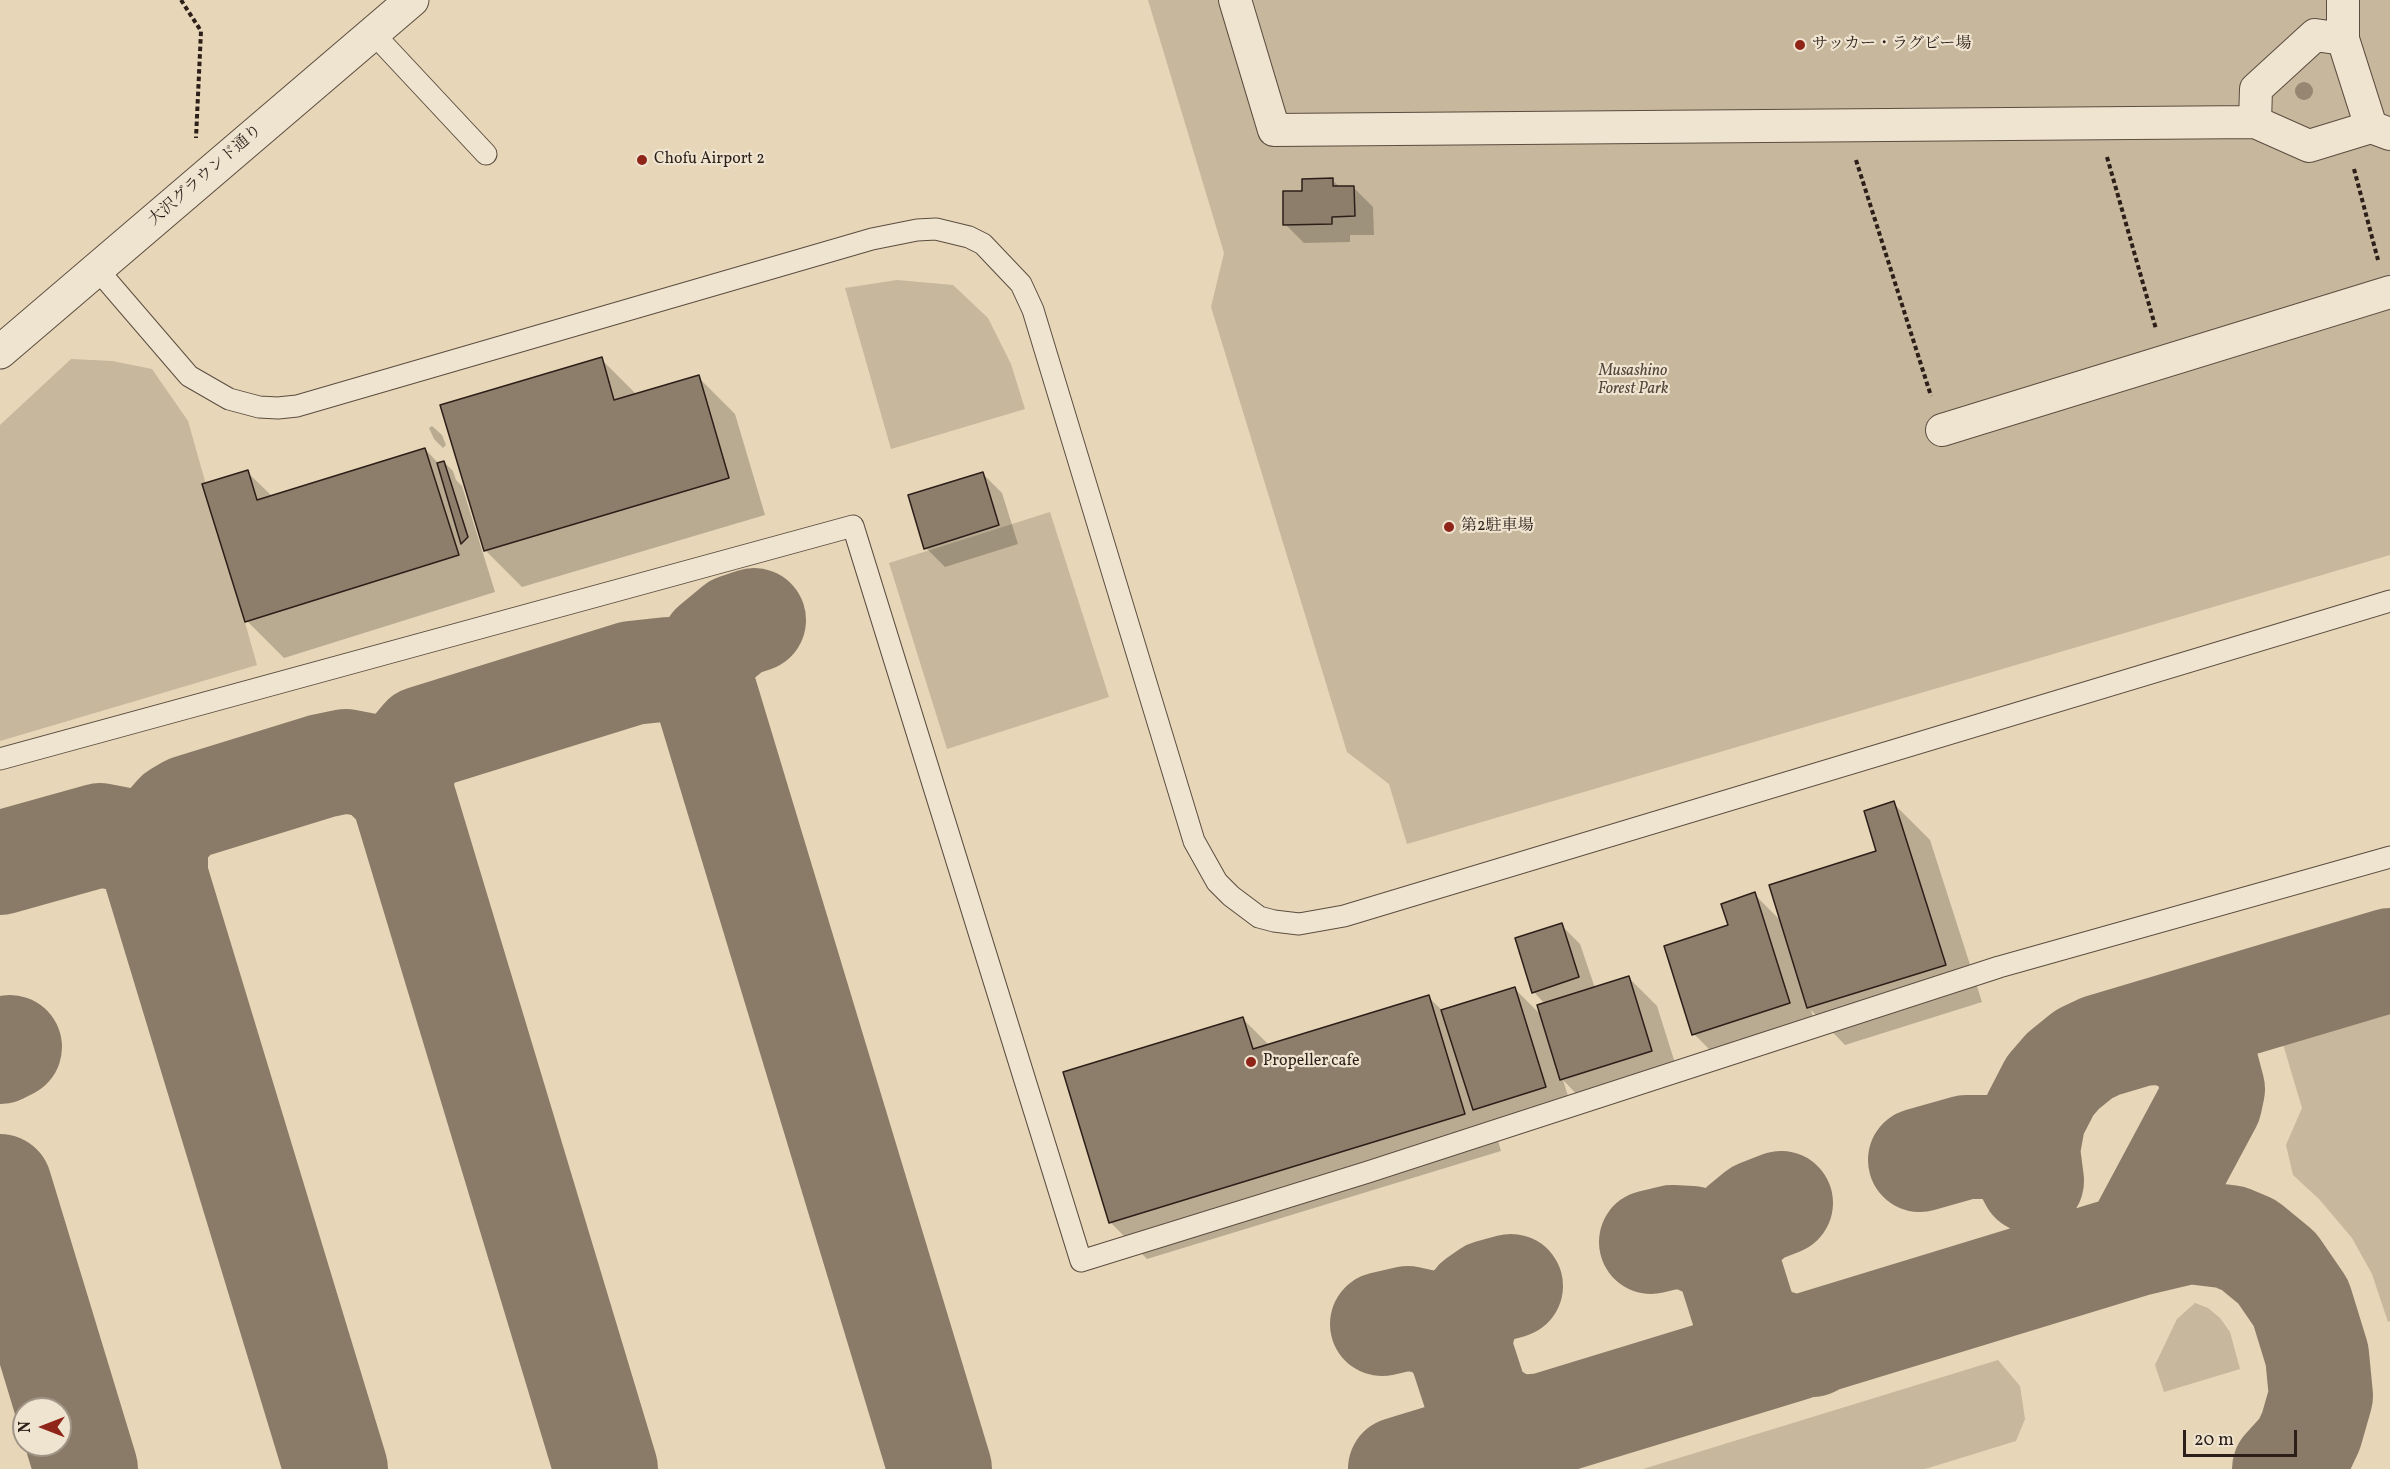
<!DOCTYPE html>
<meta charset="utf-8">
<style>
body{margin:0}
#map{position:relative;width:2390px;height:1469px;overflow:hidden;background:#e7d6b7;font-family:Vollkorn,serif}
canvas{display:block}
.north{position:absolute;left:12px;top:1397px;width:60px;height:60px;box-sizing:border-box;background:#efe4d0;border:2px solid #a19587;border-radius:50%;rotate:270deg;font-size:16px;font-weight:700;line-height:24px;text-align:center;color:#2c1f19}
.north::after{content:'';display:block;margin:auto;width:21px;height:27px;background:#8f2418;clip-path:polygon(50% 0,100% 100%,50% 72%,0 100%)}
.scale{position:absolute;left:2183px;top:1430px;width:114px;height:27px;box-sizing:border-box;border:3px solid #2c1f19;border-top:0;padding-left:8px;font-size:18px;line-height:21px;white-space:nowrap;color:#2c1f19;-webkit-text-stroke:4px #efe4d0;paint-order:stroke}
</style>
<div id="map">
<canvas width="2390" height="1469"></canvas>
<div class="north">N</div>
<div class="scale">20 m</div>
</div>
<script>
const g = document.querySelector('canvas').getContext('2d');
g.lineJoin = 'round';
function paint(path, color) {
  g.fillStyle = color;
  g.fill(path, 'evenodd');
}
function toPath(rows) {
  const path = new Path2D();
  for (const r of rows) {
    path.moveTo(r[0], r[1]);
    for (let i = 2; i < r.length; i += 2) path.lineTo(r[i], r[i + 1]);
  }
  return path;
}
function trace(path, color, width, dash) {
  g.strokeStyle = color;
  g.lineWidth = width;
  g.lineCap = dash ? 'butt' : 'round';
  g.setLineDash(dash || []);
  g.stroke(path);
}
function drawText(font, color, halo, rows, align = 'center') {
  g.font = font + ' Vollkorn,"Noto Serif JP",serif';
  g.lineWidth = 4.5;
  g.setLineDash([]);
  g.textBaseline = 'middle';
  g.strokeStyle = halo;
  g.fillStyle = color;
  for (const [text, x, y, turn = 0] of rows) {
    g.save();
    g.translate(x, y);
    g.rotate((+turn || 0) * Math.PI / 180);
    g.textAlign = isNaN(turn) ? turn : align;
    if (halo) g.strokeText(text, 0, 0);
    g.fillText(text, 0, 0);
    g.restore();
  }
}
paint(toPath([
 [1148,0,2390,0,2390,555,1407,844,1389,784,1347,752,1211,307,1224,253],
 [897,280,953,285,988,318,1011,364,1025,409,891,449,845,288],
 [71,359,112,361,152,369,188,421,257,665,0,741,0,425],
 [1050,512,1109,697,947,749,889,563],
 [2390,1001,2390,1321,2388,1322,2372,1274,2352,1238,2319,1199,2293,1175,2286,1145,2302,1108,2280,1034],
 [2195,1303,2208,1308,2220,1318,2230,1332,2240,1369,2164,1392,2155,1365,2177,1319],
 [1998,1360,2020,1386,2025,1419,2016,1441,1925,1469,1643,1469]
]), '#c7b79c');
paint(toPath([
 [1332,180,1341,188,1354,188,1373,207,1374,235,1350,235,1350,242,1304,243,1285,224,1304,192],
 [601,359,637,395,698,377,735,414,765,515,522,587,485,550],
 [432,426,442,435,446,445,443,448,434,439,429,428],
 [425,449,439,464,444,462,453,471,456,480,462,486,495,592,284,658,247,621,247,472,273,497],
 [983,474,1002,493,1018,544,945,567,926,548],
 [1893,803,1930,840,1982,1002,1845,1045,1811,1010,1818,1032,1722,1062,1694,1034,1730,926,1754,894,1781,921,1878,852],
 [1561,925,1580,944,1595,988,1628,977,1657,1006,1680,1079,1590,1108,1563,1080,1574,1115,1495,1130,1501,1151,1147,1259,1110,1222,1242,1018,1269,1045,1428,997,1443,1011,1514,988,1542,1016,1545,1004,1534,992]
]), '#0003');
trace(toPath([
 [754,620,736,626,713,645,705,661,701,678,940,1469],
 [0,863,100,835,131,841,151,859,336,1469],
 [156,870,156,846,162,831,177,814,189,807,322,766,346,761,377,767,402,792],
 [0,1052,10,1047],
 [1920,1160,1966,1147,1995,1147,2012,1155,2025,1168,2032,1181],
 [2032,1181,2028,1150,2034,1117,2050,1086,2063,1071,2084,1054,2101,1046,2390,960],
 [0,1186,86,1469],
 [1781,1203,1758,1212,1741,1226,1731,1243,1728,1263,1745,1317,1762,1337,1790,1346,1812,1345],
 [1651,1242,1672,1237,1691,1238,1714,1249,1728,1263],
 [2134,1245,2210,1103,2213,1089,2204,1055,2198,1045,2161,1032,2143,1034],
 [1382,1324,1408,1318,1431,1323,1441,1328,1459,1345,1476,1397,1487,1411,1508,1424,1519,1427,1544,1425],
 [1459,1345,1467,1314,1476,1301,1489,1292,1511,1286],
 [606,1469,402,792,402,778,408,756,423,738,632,673,669,669,689,678,705,692],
 [1400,1469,2134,1245,2189,1232,2230,1237,2249,1245,2277,1268,2301,1303,2317,1355,2321,1396,2311,1431,2303,1448,2284,1469]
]), '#8a7a68', 104);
const building = toPath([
 [1333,178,1333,186,1354,186,1355,216,1332,217,1332,224,1283,225,1283,191,1302,191,1302,179,1333,178],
 [602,357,614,400,699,375,729,478,484,551,440,405,602,357],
 [425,448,459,555,245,622,202,484,248,470,257,500,425,448],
 [444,461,468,537,461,544,437,463,444,461],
 [983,472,999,525,924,549,908,495,983,472],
 [1894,801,1946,965,1807,1008,1769,885,1876,851,1864,811,1894,801],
 [1755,892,1790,1003,1692,1035,1664,946,1728,925,1721,904,1755,892],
 [1562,923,1579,977,1532,993,1515,938,1562,923],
 [1629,976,1652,1051,1560,1080,1537,1005,1629,976],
 [1515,987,1546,1087,1473,1110,1441,1010,1515,987],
 [1429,995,1465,1114,1109,1223,1063,1072,1243,1017,1253,1049,1429,995]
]);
paint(building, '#8d7e6b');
trace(building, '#2c1f19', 1.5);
const service = toPath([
 [372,32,486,154],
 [97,269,189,376,229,399,259,407,278,408,297,406,872,239,917,230,936,229,969,237,983,244,1021,284,1033,310,1194,841,1217,882,1231,896,1259,917,1274,921,1299,924,1344,916,2390,601],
 [0,759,853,526,1081,1261,1368,1172,1999,967,2390,857]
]);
const pedestrian = toPath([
 [1235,0,1274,130,2255,122],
 [2343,0,2343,39,2371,127,2390,134],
 [2343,39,2315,35,2256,89,2255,122,2309,146,2371,127],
 [1942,430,2390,292]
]);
const tertiary = toPath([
 [0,352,412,0]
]);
trace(service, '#5b4d40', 23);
trace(pedestrian, '#5b4d40', 34);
trace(tertiary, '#5b4d40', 35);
trace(toPath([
 [181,0,201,31,196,138],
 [2107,157,2156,329],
 [1856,160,1931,396],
 [2354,169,2378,260]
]), '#2c1f19', 4, [4.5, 3]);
trace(service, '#efe4d0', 21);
trace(pedestrian, '#efe4d0', 32);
trace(tertiary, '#efe4d0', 33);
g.fillStyle = '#968672';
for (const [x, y] of [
 [2304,91]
]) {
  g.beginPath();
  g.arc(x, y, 9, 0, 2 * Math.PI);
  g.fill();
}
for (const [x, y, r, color] of [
 [1800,45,6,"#8f2418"],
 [642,160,6,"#8f2418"],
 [1449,527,6,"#8f2418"],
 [1251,1062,6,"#8f2418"]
]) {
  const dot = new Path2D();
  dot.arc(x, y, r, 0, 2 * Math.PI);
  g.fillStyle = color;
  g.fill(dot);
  trace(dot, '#efe4d0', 2);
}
drawText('16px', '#2c1f19', '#efe4d0', [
 ["サッカー・ラグビー場",1812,45],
 ["Chofu Airport 2",654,160],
 ["第2駐車場",1461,527],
 ["Propeller cafe",1263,1062]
], 'left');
drawText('16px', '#2c1f19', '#efe4d0', [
 ["大沢グラウンド通り",206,176,-41]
]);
drawText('italic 16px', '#53453a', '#efe4d0', [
 ["Musashino",1633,372],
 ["Forest Park",1633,390]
]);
</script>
